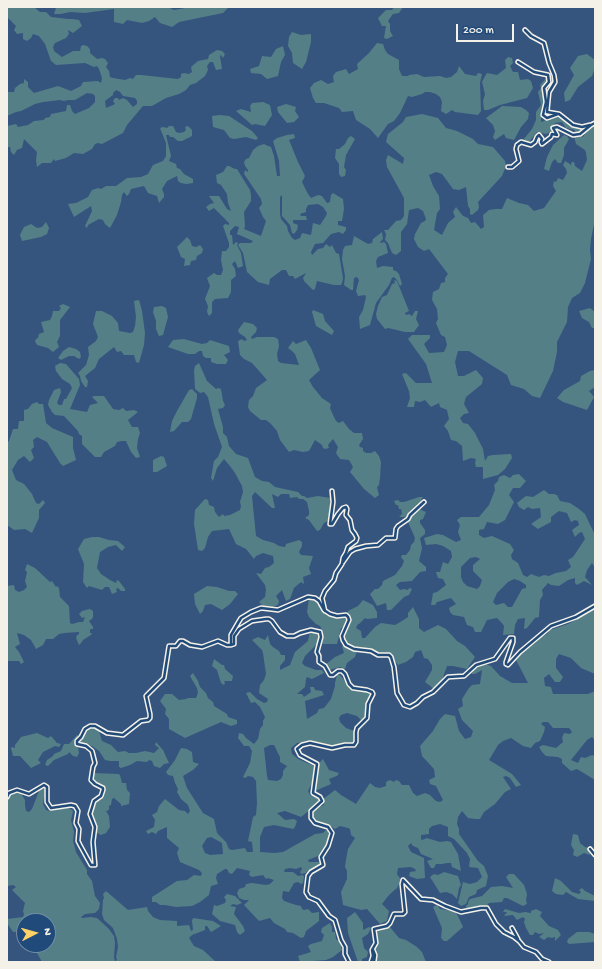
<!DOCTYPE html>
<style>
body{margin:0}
#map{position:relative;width:602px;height:969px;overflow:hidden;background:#35557f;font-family:"Gochi Hand",sans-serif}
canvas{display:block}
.frame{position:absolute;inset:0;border:8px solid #f4f1e8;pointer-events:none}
.north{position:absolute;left:16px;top:913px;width:40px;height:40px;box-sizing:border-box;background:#1f4a7a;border:1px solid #748da6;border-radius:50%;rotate:84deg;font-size:11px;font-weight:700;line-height:16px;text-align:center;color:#f4f1e8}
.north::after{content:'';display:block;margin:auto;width:14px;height:18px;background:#ffd166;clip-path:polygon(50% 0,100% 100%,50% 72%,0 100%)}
.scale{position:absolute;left:456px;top:24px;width:58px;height:18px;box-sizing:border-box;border:2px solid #f4f1e8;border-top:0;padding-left:5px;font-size:12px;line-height:14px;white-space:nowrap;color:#f4f1e8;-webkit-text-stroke:3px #1f4a7a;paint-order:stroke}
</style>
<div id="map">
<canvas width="602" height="969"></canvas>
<div class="frame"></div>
<div class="north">N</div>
<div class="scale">200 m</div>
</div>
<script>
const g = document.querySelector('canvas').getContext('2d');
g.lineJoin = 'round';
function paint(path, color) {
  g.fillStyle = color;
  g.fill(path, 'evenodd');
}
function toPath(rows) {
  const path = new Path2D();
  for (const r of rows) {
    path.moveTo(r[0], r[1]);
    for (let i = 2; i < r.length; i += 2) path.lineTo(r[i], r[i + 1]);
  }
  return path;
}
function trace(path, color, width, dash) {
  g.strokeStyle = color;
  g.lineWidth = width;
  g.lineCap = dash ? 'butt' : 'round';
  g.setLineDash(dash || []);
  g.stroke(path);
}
paint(toPath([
 [7,7,34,7,40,12,46,12,51,17,68,19,72,19,79,20,82,26,73,33,68,30,69,34,66,38,55,43,53,47,54,51,62,57,73,51,80,51,81,46,83,45,87,46,90,49,90,53,97,59,102,58,105,59,108,63,106,67,109,71,110,77,113,78,125,80,130,78,133,79,136,75,141,75,178,79,181,77,181,74,184,73,189,74,192,72,191,67,198,61,208,59,209,55,217,50,222,51,225,54,223,58,221,55,220,56,222,69,216,70,213,62,210,62,207,66,208,70,205,76,196,83,190,85,186,90,179,94,166,98,152,106,143,106,127,125,123,133,102,144,98,143,95,144,92,149,83,154,74,153,66,158,55,161,54,159,51,163,42,163,37,167,36,160,37,152,24,139,22,148,17,150,14,155,11,152,10,147,7,147,7,126,16,124,18,127,28,125,34,121,44,120,45,118,50,117,51,114,66,111,67,105,70,105,72,111,75,114,89,108,95,102,95,96,93,94,87,93,75,100,68,100,64,101,60,100,43,102,35,104,21,111,16,112,7,116,7,92,14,92,15,88,20,84,24,83,24,79,28,82,28,87,34,93,58,86,71,91,81,86,83,82,98,81,101,83,102,78,99,69,97,66,94,67,85,63,56,65,51,61,45,44,39,36,33,34,31,38,27,41,23,39,23,33,17,34,14,30,16,26,7,17],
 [116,90,120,92,123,96,135,98,137,101,137,104,133,107,127,100,123,98,119,100,118,98,115,98,113,101,115,104,106,108,105,101,113,95,113,93],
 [59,7,168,7,174,10,191,7,229,7,223,13,179,22,172,27,160,23,155,17,149,21,142,23,127,20,123,24,114,22,114,9,85,13,70,12,61,14,54,14,56,8],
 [394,7,403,7,399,13,393,14,388,21,390,24,390,31,393,36,387,39,384,38,386,26,382,26,378,18,386,10,392,10],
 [292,32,301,35,311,34,311,42,306,62,302,69,293,63,292,53,288,46,289,37],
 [377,43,383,44,385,50,388,54,399,60,399,69,402,76,408,76,409,75,417,74,424,77,440,76,446,78,451,77,457,72,459,66,465,74,476,76,478,73,482,74,480,83,481,111,478,115,455,112,452,110,446,114,441,111,442,102,440,97,436,94,430,92,425,92,422,94,412,97,408,96,400,113,394,121,388,124,378,138,370,129,356,120,353,111,342,112,339,108,324,103,316,103,313,98,310,88,314,83,321,80,328,84,334,82,333,76,336,72,346,69,349,74,358,69,357,64,369,53],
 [283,46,285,55,281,62,278,76,267,79,261,74,251,73,250,69,259,66,262,56,271,57,276,49],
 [587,54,595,60,595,68,592,76,578,87,570,100,565,102,564,93,574,75,570,68,578,56],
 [508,57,512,58,513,63,510,66,513,72,518,72,520,80,528,79,531,81,533,88,527,98,500,105,488,110,484,110,483,101,485,94,482,82,484,78,487,73,497,75,506,68,505,60],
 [548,76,548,82,543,86,543,90,545,102,541,114,541,122,559,115,569,123,582,128,580,133,574,134,575,130,566,128,562,122,555,123,554,127,551,129,553,131,546,134,537,132,529,142,523,140,532,129,536,120,536,112,541,105,538,92,541,88,540,85],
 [263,102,270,105,272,115,265,126,255,124,252,125,236,111,241,109,251,112,250,106,252,103],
 [286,104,296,107,295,111,299,117,294,122,287,123,278,112,277,107],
 [502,106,521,107,526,110,529,113,528,119,521,127,514,140,506,138,504,134,495,140,493,137,495,131,493,125,486,118],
 [422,114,438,118,446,128,457,131,473,139,478,144,493,147,505,161,506,166,502,176,478,202,479,207,478,210,472,215,470,214,470,209,468,206,466,187,459,190,453,189,442,174,436,172,429,175,433,186,439,196,440,209,437,213,434,230,442,235,448,223,455,217,453,212,456,207,463,216,468,218,471,223,475,222,481,229,484,227,483,215,489,210,496,209,502,209,507,198,519,203,528,205,534,211,544,208,556,191,553,186,554,181,556,182,558,178,563,180,567,173,566,169,563,165,565,161,570,164,570,166,572,162,574,162,575,166,582,171,587,160,586,153,585,150,576,144,574,136,583,137,587,130,595,124,595,219,591,239,590,250,591,259,585,283,580,293,572,298,568,307,567,322,557,342,557,352,553,371,540,398,532,396,524,389,511,385,507,375,469,351,458,351,455,362,458,376,464,376,476,370,483,378,482,384,466,397,464,404,469,413,464,414,460,418,463,423,468,424,475,433,483,449,485,461,488,456,493,455,511,454,512,458,505,469,498,475,483,479,483,467,476,467,475,463,476,459,471,458,463,461,462,446,456,441,451,440,448,431,444,426,449,419,447,410,440,407,439,403,431,407,425,400,420,402,415,401,414,407,407,407,410,398,409,391,402,374,406,373,416,383,432,383,426,364,408,339,412,335,430,335,430,338,424,344,429,353,444,352,447,345,445,337,441,335,436,323,438,319,437,309,432,300,433,292,439,289,441,283,445,282,445,278,448,274,429,249,424,251,418,247,414,239,415,234,421,223,425,221,426,219,423,211,418,208,409,210,407,224,401,232,401,251,396,255,392,253,388,243,385,240,386,234,384,230,388,230,396,221,401,220,404,216,404,198,387,167,386,160,388,155,403,164,404,158,386,142,388,134,403,122,406,117],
 [220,115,229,116,252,131,258,138,256,140,246,137,234,139,230,138,224,130,213,127,212,116],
 [169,126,173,126,176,132,179,133,184,132,186,130,185,127,188,126,192,130,192,136,182,141,178,141,173,137,170,137,169,135,166,135,171,156,169,161,176,164,177,168,180,169,184,174,193,179,193,183,186,184,181,183,178,181,177,176,167,181,162,189,164,194,164,197,159,203,157,196,148,193,144,186,131,189,129,194,127,196,124,192,122,195,121,202,117,215,110,228,105,224,103,220,99,219,88,225,87,228,85,226,92,211,91,206,74,217,68,204,76,203,88,197,92,190,98,188,101,189,106,186,116,186,127,178,141,177,148,174,153,165,163,161,166,156,166,143,160,128,163,127,167,128],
 [294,134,295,138,289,140,298,162,305,176,302,182,308,194,311,198,318,195,322,196,327,203,330,202,331,195,333,193,343,199,344,209,342,221,338,221,338,225,346,227,346,230,343,234,339,232,331,234,323,243,315,244,311,252,312,255,318,249,323,248,326,244,330,247,332,245,336,253,339,254,343,278,342,283,341,285,334,285,317,281,315,289,313,290,304,281,303,278,306,273,295,279,293,276,289,276,286,270,282,270,270,279,269,285,258,282,247,272,243,253,238,245,240,243,251,243,253,241,237,234,239,227,235,226,230,231,230,235,232,235,233,245,236,242,238,243,237,245,241,253,243,266,238,268,235,261,232,264,235,269,236,276,231,280,231,292,228,298,215,299,212,302,212,313,209,316,207,312,208,306,205,299,210,286,207,278,214,273,217,275,221,275,223,270,221,260,222,251,226,251,229,247,229,243,223,226,225,224,229,225,229,223,214,208,209,211,206,207,210,204,214,203,209,196,219,196,227,209,231,211,228,203,227,194,221,185,217,183,216,175,223,172,227,166,229,166,235,169,237,169,250,190,251,195,251,201,244,212,245,226,244,229,261,236,266,221,263,217,259,208,262,204,261,199,244,174,245,170,248,172,248,170,245,166,244,162,246,159,249,158,253,150,258,146,264,144,268,146,271,147,274,156,277,176,280,176,279,161,273,141,277,138,287,135],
 [282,195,282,216,290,225,292,233,294,234,297,230,298,225,293,223,293,220,307,220,306,216,301,216,300,214,306,212,306,209,308,205,318,204,323,207,327,213,326,216,320,225,313,223,311,235,302,233,300,238,295,240,292,238,288,231,287,226,281,219,280,214,280,197],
 [564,135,567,136,569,139,564,148,564,155,561,163,558,163,555,159,552,162,549,171,544,169,547,157,553,145],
 [351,136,355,139,346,155,344,167,346,170,345,176,341,177,339,174,339,164,335,158,336,149,339,149,345,144,348,138],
 [46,222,49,228,47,234,41,237,22,241,20,235,24,227,31,224,37,228,42,227],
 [382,232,383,239,380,242,381,243,384,242,386,244,388,253,378,257,376,261,377,268,383,266,393,267,393,270,396,271,399,274,402,284,400,286,397,280,394,277,392,278,389,285,376,303,370,325,360,329,359,317,363,310,366,297,365,295,358,296,356,291,359,280,357,277,354,278,353,290,351,290,344,285,345,276,342,259,343,250,345,246,352,245,354,236,368,244,372,243,373,239],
 [187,237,190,240,192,246,196,247,200,245,203,249,202,253,197,256,196,260,191,261,190,265,184,266,185,259,181,257,177,247],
 [394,280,397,281,409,311,405,313,406,315,409,314,412,316,415,311,418,311,416,319,419,325,414,332,405,332,388,328,385,329,377,319,376,314,378,306,382,297,387,295,392,284,395,283],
 [139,300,142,311,145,333,144,345,139,363,136,362,134,355,124,355,121,351,117,352,114,347,99,359,95,368,85,376,88,381,87,387,85,387,81,381,80,376,78,373,86,365,89,355,88,347,96,341,98,337,93,324,96,311,102,311,112,316,118,323,119,331,130,333,133,332,135,326,136,317,134,301],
 [63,304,70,307,60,320,60,336,57,342,59,347,53,352,48,348,37,345,35,341,36,339,38,338,39,334,44,332,41,322,50,320,52,316,53,311,59,311,61,308,59,306],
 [162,306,166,308,168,317,163,335,159,336,156,329,156,321,153,312,154,307],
 [590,308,595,312,595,328,592,328,589,322,582,318,579,311],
 [313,310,323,314,325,321,334,331,332,335,316,326,312,312],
 [244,322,253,324,257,328,256,332,251,337,252,339,257,337,274,337,278,339,279,346,277,354,278,361,281,363,299,365,295,354,292,351,288,348,293,341,296,344,306,340,311,348,320,370,309,380,313,387,322,398,331,404,330,408,333,415,336,421,339,423,343,421,349,429,354,433,362,433,363,439,359,445,360,447,363,448,363,451,366,453,371,453,375,451,379,456,381,462,380,478,379,485,377,487,379,495,375,498,364,489,350,472,353,467,349,460,340,459,336,453,338,447,333,439,328,445,329,448,325,449,323,448,322,445,315,440,309,451,303,452,294,450,289,452,280,440,277,431,271,424,266,420,261,420,250,411,248,407,249,400,253,396,256,388,267,380,252,363,244,359,240,355,238,341,242,339,244,341,247,340,245,337,239,333,238,330],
 [184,339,202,344,207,343,210,340,229,346,230,352,224,355,228,360,226,364,217,364,211,362,211,358,206,358,203,356,202,351,199,351,195,354,188,354,168,347,173,340],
 [69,347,76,349,80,352,81,357,79,359,74,356,69,356,61,360,58,358,63,351],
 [60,363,66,364,79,379,80,385,70,409,87,412,90,405,98,403,92,397,94,396,104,396,113,409,119,410,123,408,126,411,134,410,138,412,128,420,132,427,138,427,140,433,138,439,137,448,140,457,136,458,131,452,126,441,122,441,117,442,115,446,104,452,101,457,95,457,82,444,82,436,79,434,78,431,64,416,55,415,52,412,48,405,49,400,54,390,60,388,61,392,57,403,59,405,62,405,64,399,66,399,72,388,70,384,62,379,56,371,55,366],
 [199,363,207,381,216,389,218,388,221,389,223,401,225,405,223,408,218,409,223,427,223,433,227,437,229,446,236,454,248,458,255,477,262,481,269,482,275,487,298,492,302,496,304,496,307,498,318,496,330,498,330,520,324,523,320,530,317,531,309,520,305,518,309,515,309,511,307,502,303,499,299,499,297,497,290,498,289,494,281,494,278,497,272,494,275,508,272,508,255,492,252,496,256,536,263,540,274,543,279,546,285,547,286,544,299,540,302,542,302,546,299,552,301,555,313,556,309,568,311,574,303,577,304,584,301,582,294,588,290,599,286,601,282,590,276,596,279,601,278,605,272,607,263,606,259,602,265,597,266,590,265,585,256,573,261,574,265,568,269,567,274,563,273,556,263,553,256,556,254,559,246,549,236,544,229,529,212,531,208,537,205,548,202,551,198,550,194,524,195,510,205,499,208,500,209,505,214,507,215,512,219,517,223,514,224,516,230,515,240,510,241,506,240,502,243,492,242,486,235,473,230,466,224,459,217,468,213,481,211,478,214,461,218,457,222,447,214,424,208,397,204,392,200,393,195,389,194,371,195,366],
 [595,370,595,387,589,391,594,397,587,410,563,402,557,398,564,390,580,381,581,376,590,371],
 [192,389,197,394,197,398,191,419,188,422,182,422,174,431,170,432,172,421,177,411,189,390],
 [37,402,39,404,43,404,46,423,52,428,73,437,73,448,76,460,63,466,60,463,47,442,37,437,33,440,34,447,31,450,34,458,30,462,24,456,18,460,12,470,16,480,24,484,32,494,36,503,39,504,43,500,45,503,39,510,39,518,32,533,25,529,14,530,7,525,7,443,9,441,13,429,18,429,19,421,24,421,24,410,28,409,32,404],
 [161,456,164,457,167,466,157,472,153,472,153,460],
 [519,474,526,481,520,488,513,488,509,495,514,502,505,520,498,524,487,522,484,529,479,530,479,535,484,538,492,536,510,544,514,550,511,555,512,559,518,563,523,575,527,577,531,574,539,577,544,575,549,576,556,573,566,571,571,567,568,560,573,557,585,539,582,532,579,533,575,537,572,530,579,525,578,521,575,520,571,522,567,513,559,511,551,517,551,522,538,529,531,524,541,517,540,508,532,509,528,507,524,510,519,507,517,503,526,496,533,497,544,490,549,494,554,494,557,495,560,501,570,503,579,509,585,514,595,535,595,568,592,563,587,570,585,577,592,585,584,581,577,585,575,583,575,578,568,580,559,586,551,585,548,583,542,590,543,595,540,600,539,617,535,618,527,628,524,629,525,618,518,619,515,625,514,634,503,635,504,626,501,622,497,618,487,620,481,632,475,632,473,627,467,625,464,617,453,615,450,612,449,608,456,604,451,598,437,602,435,605,431,605,433,593,437,592,446,585,443,579,438,578,436,572,440,572,443,562,448,564,452,557,451,551,443,546,436,544,426,545,424,538,437,534,443,535,456,542,461,540,458,532,460,525,457,520,461,517,479,517,489,505,495,490,494,485,498,481,499,477,504,475,510,478,513,475],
 [476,557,480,559,473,565,473,571,482,580,480,586,477,589,467,586,463,582,461,577,461,567,470,558],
 [514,579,520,581,526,585,526,588,522,589,512,607,508,607,504,603,496,605,493,602,497,593,508,582],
 [419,497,423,497,421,500,421,504,418,508,405,517,399,517,402,514,401,509,399,509,398,505,396,505,394,501,398,500,400,502,404,502],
 [419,509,426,512,423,519,420,520,420,523,425,530,425,534,420,538,422,548,419,561,426,567,426,571,420,572,412,581,400,582,396,585,400,590,404,589,408,590,409,588,412,589,409,595,404,597,391,610,387,610,386,603,377,606,370,594,375,589,378,589,382,585,383,581,395,575,402,566,404,561,401,557,402,555,406,555,410,550,411,545,414,542,415,538,408,522,409,517],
 [92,537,99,537,109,540,118,541,125,547,122,551,116,545,108,547,100,552,97,568,101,574,110,580,116,583,117,580,119,581,125,589,125,591,121,591,118,588,116,589,117,592,112,594,109,587,105,587,102,590,89,586,87,588,83,582,84,564,78,549,84,539],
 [27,564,35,568,50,582,52,581,56,587,57,586,59,588,60,597,69,606,70,623,72,624,79,622,83,622,85,617,82,618,79,614,82,611,90,609,93,611,93,617,92,619,89,621,93,627,93,629,90,629,90,633,92,633,91,635,83,640,81,643,79,645,76,638,77,635,79,634,79,632,64,633,59,634,53,639,46,639,43,645,36,649,31,640,24,635,17,633,20,644,15,647,19,652,24,662,21,664,19,661,7,661,7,586,14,585,15,590,19,592,24,590,27,587,25,581,27,572,25,570],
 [207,586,217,587,229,591,235,591,238,594,230,604,222,610,211,604,205,605,203,611,200,614,195,604,194,594],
 [309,598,315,599,318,601,321,610,328,616,347,617,348,620,345,627,341,628,337,644,322,644,323,635,321,628,320,626,316,624,309,617,307,612],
 [363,600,373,605,377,612,377,618,367,619,365,618,359,624,358,624,356,628,361,631,362,638,365,638,375,627,381,623,395,625,402,621,408,617,408,613,413,607,419,619,419,628,424,632,438,625,446,629,457,641,465,646,475,657,467,669,453,666,447,666,442,680,434,689,425,682,432,670,432,665,428,659,424,658,421,650,415,652,413,657,406,662,398,665,391,656,377,654,372,650,353,647,345,642,343,636,350,620,349,615,347,614,348,611,358,606],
 [595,609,595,674,581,668,571,658,559,654,556,659,556,668,563,677,560,682,555,682,549,674,544,678,545,686,551,687,553,694,588,694,595,691,595,740,592,737,587,740,571,760,578,763,581,757,585,758,592,755,595,756,595,786,595,780,577,769,571,771,562,763,562,759,558,757,546,756,542,752,539,747,543,745,556,748,563,742,562,738,564,733,570,734,572,732,569,728,553,728,548,722,543,722,541,724,545,727,544,732,540,741,535,743,531,748,523,746,511,738,503,741,498,745,489,760,512,774,521,785,516,787,510,778,506,776,503,777,511,789,505,792,495,804,484,812,480,819,475,819,468,818,462,811,458,817,457,824,459,829,459,834,478,861,484,866,488,876,486,886,477,890,476,894,469,897,466,904,461,906,458,903,463,882,470,884,477,882,482,877,478,868,469,867,470,859,467,853,454,839,448,836,448,827,440,824,432,826,429,829,429,834,421,835,421,839,422,840,427,838,440,842,447,841,451,842,458,854,461,871,452,867,451,863,447,863,442,864,436,864,434,868,431,868,427,861,433,859,421,854,418,848,413,846,411,843,408,846,411,852,424,858,425,878,417,879,409,876,410,872,416,871,415,869,411,867,398,868,397,874,401,880,397,888,389,895,382,904,389,911,387,921,380,924,367,909,361,910,343,905,341,892,347,879,347,871,345,867,346,860,348,849,355,838,351,835,350,829,348,828,340,826,335,829,327,824,317,822,316,819,311,816,312,810,324,805,324,802,322,800,335,790,341,795,356,804,370,783,375,787,380,788,386,786,386,782,390,780,394,782,396,780,399,781,402,785,409,785,413,793,417,796,425,793,430,795,436,801,440,802,443,800,436,786,430,784,429,780,435,777,434,769,422,756,420,746,433,731,440,719,445,714,455,716,459,731,465,739,471,737,473,731,462,720,458,709,463,706,462,699,469,688,472,685,480,684,482,670,475,674,472,674,471,672,475,667,485,664,491,666,500,676,512,683,528,683,516,660,521,652,534,644,541,637,547,634,550,630,568,624],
 [310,632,315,632,321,637,318,643,305,656,302,663,305,666,316,670,322,670,324,673,312,679,307,677,306,679,305,687,297,694,302,694,304,697,311,692,310,687,314,687,315,690,322,691,324,695,305,701,307,719,317,713,319,709,324,708,331,699,335,686,335,683,337,675,340,675,353,691,367,692,370,694,370,697,367,702,366,718,364,720,362,721,357,716,347,713,341,715,339,718,340,722,346,728,354,731,354,743,332,746,309,741,297,743,291,748,292,754,298,759,314,766,316,768,312,778,312,783,308,791,310,795,320,800,320,802,301,817,285,811,277,813,285,820,294,819,297,821,295,827,293,829,274,825,264,827,260,837,260,852,275,853,283,852,315,834,323,833,326,830,328,831,330,838,325,848,318,856,308,860,309,862,320,862,319,866,308,871,306,873,301,874,300,872,302,869,301,867,296,869,290,868,285,869,284,872,293,872,298,876,303,875,304,877,303,883,301,884,298,882,294,883,289,892,283,891,282,898,284,901,296,905,301,906,302,909,304,910,308,909,312,913,319,912,319,921,306,931,304,937,301,938,293,933,287,932,285,929,274,923,270,918,259,921,244,905,249,900,244,900,239,898,237,893,239,889,245,887,246,884,252,883,266,885,270,884,274,880,268,878,266,879,263,875,252,877,249,875,250,871,237,868,232,874,229,873,227,869,225,869,217,874,216,878,218,884,211,886,209,895,200,902,192,906,176,907,165,905,160,905,156,902,152,902,152,897,177,881,187,880,194,875,201,876,202,873,199,870,180,862,177,853,179,848,167,838,167,827,158,831,156,834,152,832,148,834,146,831,154,827,155,820,152,815,157,812,159,806,165,799,179,810,185,811,188,814,190,811,188,805,181,799,177,792,178,789,175,783,173,776,168,775,166,772,175,760,181,748,187,749,192,752,193,762,199,764,193,770,183,776,187,788,203,813,214,819,217,833,226,842,229,849,232,850,245,848,247,852,253,852,252,842,248,841,253,817,256,815,257,803,256,781,253,777,248,776,245,778,243,777,250,763,252,751,249,746,244,746,238,738,239,733,243,734,246,738,254,744,258,739,260,729,263,725,263,721,265,717,260,707,255,702,251,703,246,693,250,692,257,699,264,703,267,702,268,699,259,693,260,685,264,680,266,674,263,653,262,650,252,640,258,637,265,640,268,635,270,644,273,647,279,651,281,655,285,655,285,660,280,666,280,670,290,665,295,652,308,641],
 [270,745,274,745,280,757,280,762,287,766,283,771,283,775,281,779,277,781,268,780,267,776,264,748],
 [211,837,222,843,223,854,210,855,205,853,202,846,207,838],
 [344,645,357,651,355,657,347,663,345,669,340,667,329,670,325,665,335,657,344,653,342,646],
 [214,659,222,665,224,665,225,669,233,676,232,681,224,681,225,683,224,685,221,683,217,670,212,666],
 [193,673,198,681,200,687,206,693,208,698,213,702,214,706,227,714,228,717,237,720,237,724,231,726,221,722,185,738,169,729,169,719,165,714,166,709,160,701,165,694,172,694,179,700,186,699,188,698,196,698,198,693,197,688,190,676],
 [92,728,95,728,99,731,102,741,111,745,118,752,125,751,129,753,136,753,145,751,154,753,159,748,155,745,156,742,163,750,169,763,164,764,160,768,154,766,152,761,149,760,147,762,137,761,130,765,121,768,119,767,119,761,110,761,105,760,99,751,92,746,78,743,88,729],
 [37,733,48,738,51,736,57,743,61,744,59,747,55,746,43,752,38,760,41,763,31,768,20,756,13,756,11,748,12,747,15,748,15,745,21,737],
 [77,735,79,736,75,742,78,746,79,753,77,757,73,756,69,752,68,754,54,760,48,766,45,765,47,760,53,756,54,754,61,751,64,744,69,744],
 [323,759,329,770,339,773,337,776,334,777,329,779,331,784,315,791,314,790,318,769,318,764],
 [93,773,118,774,120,775,122,783,126,783,127,790,130,793,129,804,121,806,121,804,114,798,112,799,111,805,109,806,109,810,106,811,109,816,110,827,106,833,101,835,95,832,96,824,92,819,91,810,95,802,101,799,106,787,92,780],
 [43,788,45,790,43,804,46,810,49,811,68,807,73,811,71,820,74,832,73,841,76,852,87,870,87,874,92,881,95,896,100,903,99,909,95,913,85,914,81,917,82,918,91,917,97,918,109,929,114,936,115,943,114,958,115,961,117,960,116,957,118,947,117,939,113,928,104,920,102,914,103,900,104,898,103,894,106,891,128,910,147,907,148,911,153,917,160,920,177,921,177,926,189,925,191,931,193,930,192,921,193,918,213,921,221,926,211,932,207,926,205,926,205,930,192,935,189,938,194,946,203,950,216,962,42,962,37,953,38,946,36,945,48,945,48,921,24,921,24,931,13,932,7,923,7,919,23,917,24,914,23,911,25,903,12,890,16,887,13,885,7,886,7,800,9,796,15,792,20,792,25,800,25,805,26,811,29,812,32,809,39,791],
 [573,834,578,835,580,843,585,847,589,848,590,855,584,853,577,857,573,855,574,850,571,845],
 [444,872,458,876,461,885,459,888,457,899,452,894,446,892,440,893,430,877,434,874,438,875],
 [509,874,514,874,524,885,527,894,526,900,527,904,523,906,507,898,504,898,502,902,489,903,486,906,476,907,466,909,466,906,468,904,468,902,470,899,482,896,491,887,502,886,513,888,506,877],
 [555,878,561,881,572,892,579,894,581,892,579,890,582,888,585,891,595,896,595,901,578,899,566,892,563,895,556,894,552,891],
 [227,894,235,896,242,903,237,905,233,904,230,906,236,907,234,914,243,926,245,931,240,935,237,932,235,925,220,921,212,914,214,905,217,906,225,903,226,900,224,897],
 [437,905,440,909,454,911,458,916,463,927,447,941,444,941,441,938,442,928,433,907],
 [505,909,519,913,525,912,531,913,531,911,536,909,542,912,540,916,549,926,558,930,561,935,555,941,555,937,552,938,548,937,544,940,539,937,544,933,539,934,535,932,533,935,530,935,526,928,524,922,525,919,523,917,517,920,513,915,504,916,507,912,503,912],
 [355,912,363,923,363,930,369,927,371,928,368,934,362,938,364,948,368,952,367,957,362,959,362,962,358,962,348,933,347,918,350,916],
 [330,923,332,927,332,932,335,932,336,939,340,942,342,950,333,957,326,960,300,962,298,956,311,952,308,946,311,944,322,941,324,935,321,932,322,928],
 [390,927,399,938,406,940,417,947,422,952,426,962,375,962,376,956,375,952,373,950,377,944,377,939,375,931,377,929],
 [577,932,589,932,595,934,595,942,569,944,567,942,568,939]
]), '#547f87');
const minor = toPath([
 [525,30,531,36,544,43,549,63,554,75,555,82,549,92,547,112,559,114,573,125,582,127,590,125],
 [518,62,534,72,548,75,549,82,544,88,546,102,543,115,547,118,558,114],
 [508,167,512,167,519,161,516,149,517,145,521,142,531,145,535,142,537,137,539,135,542,139,541,142,542,144,551,137,552,134,557,135,553,128,557,127,573,135,580,134,591,125,595,123],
 [343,562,350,552,355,549,366,546,378,545,386,538,395,538,396,529,398,526,408,519,410,515,424,502],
 [325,611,322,598,325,591,334,580,336,573,342,564,343,558,346,553,348,547,356,541,357,538,355,534,352,530,350,520,346,515,347,509,346,507,343,508,338,514,332,524,330,524,333,502,332,491],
 [231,645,231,635,238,623,241,618,251,612,261,608,278,610,308,597,315,598,319,601,324,610,330,614,337,616,346,615,348,617,349,620,342,636,343,640,346,645,354,649,371,651,378,655,389,655,391,657,394,667,397,693,404,705,410,707,417,703,423,697,433,692,448,677,464,676,476,665,495,659,510,638,513,638,513,642,506,662,506,664,508,665,520,652,551,626,576,617,595,606],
 [7,797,9,793,17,790,29,794,44,785,47,787,47,802,51,808,71,805,75,806,78,811,76,823,79,829,78,841,80,845,91,865,95,865,93,842,95,827,90,814,94,801,101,796,103,790,103,788,95,784,91,780,93,767,95,763,92,751,86,746,77,744,77,741,81,737,85,729,90,726,95,726,107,733,123,735,141,721,148,720,150,718,150,714,146,696,164,678,169,646,176,646,180,641,183,641,190,645,202,647,218,641,227,645,231,645,234,644,234,636,239,629,252,621,266,619,269,619,272,621,280,632,287,636,294,636,300,633,311,630,320,632,321,637,317,652,319,656,319,662,325,666,330,675,333,675,338,671,342,671,345,674,349,684,353,688,367,690,372,692,373,694,368,704,367,718,357,728,356,732,356,742,354,745,345,745,332,748,310,743,302,745,297,749,300,755,317,764,313,793,320,797,322,801,311,811,311,818,315,823,328,827,332,833,328,846,321,857,323,865,311,872,308,876,306,892,309,897,318,901,329,916,335,920,341,940,345,947,345,954,349,962],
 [590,849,595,855],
 [512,928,518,939],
 [373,950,375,955,374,962],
 [371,962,373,956,372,950,376,943,374,929,387,926,390,923,394,914,403,914,405,912,402,884,403,880,421,899,433,900,445,906,461,912,481,908,487,908,496,924,504,932,514,937,519,941,524,947,536,952,542,959,549,962]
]);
trace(minor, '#f4f1e8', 5.5);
trace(minor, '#1f4a7a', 2.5);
</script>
